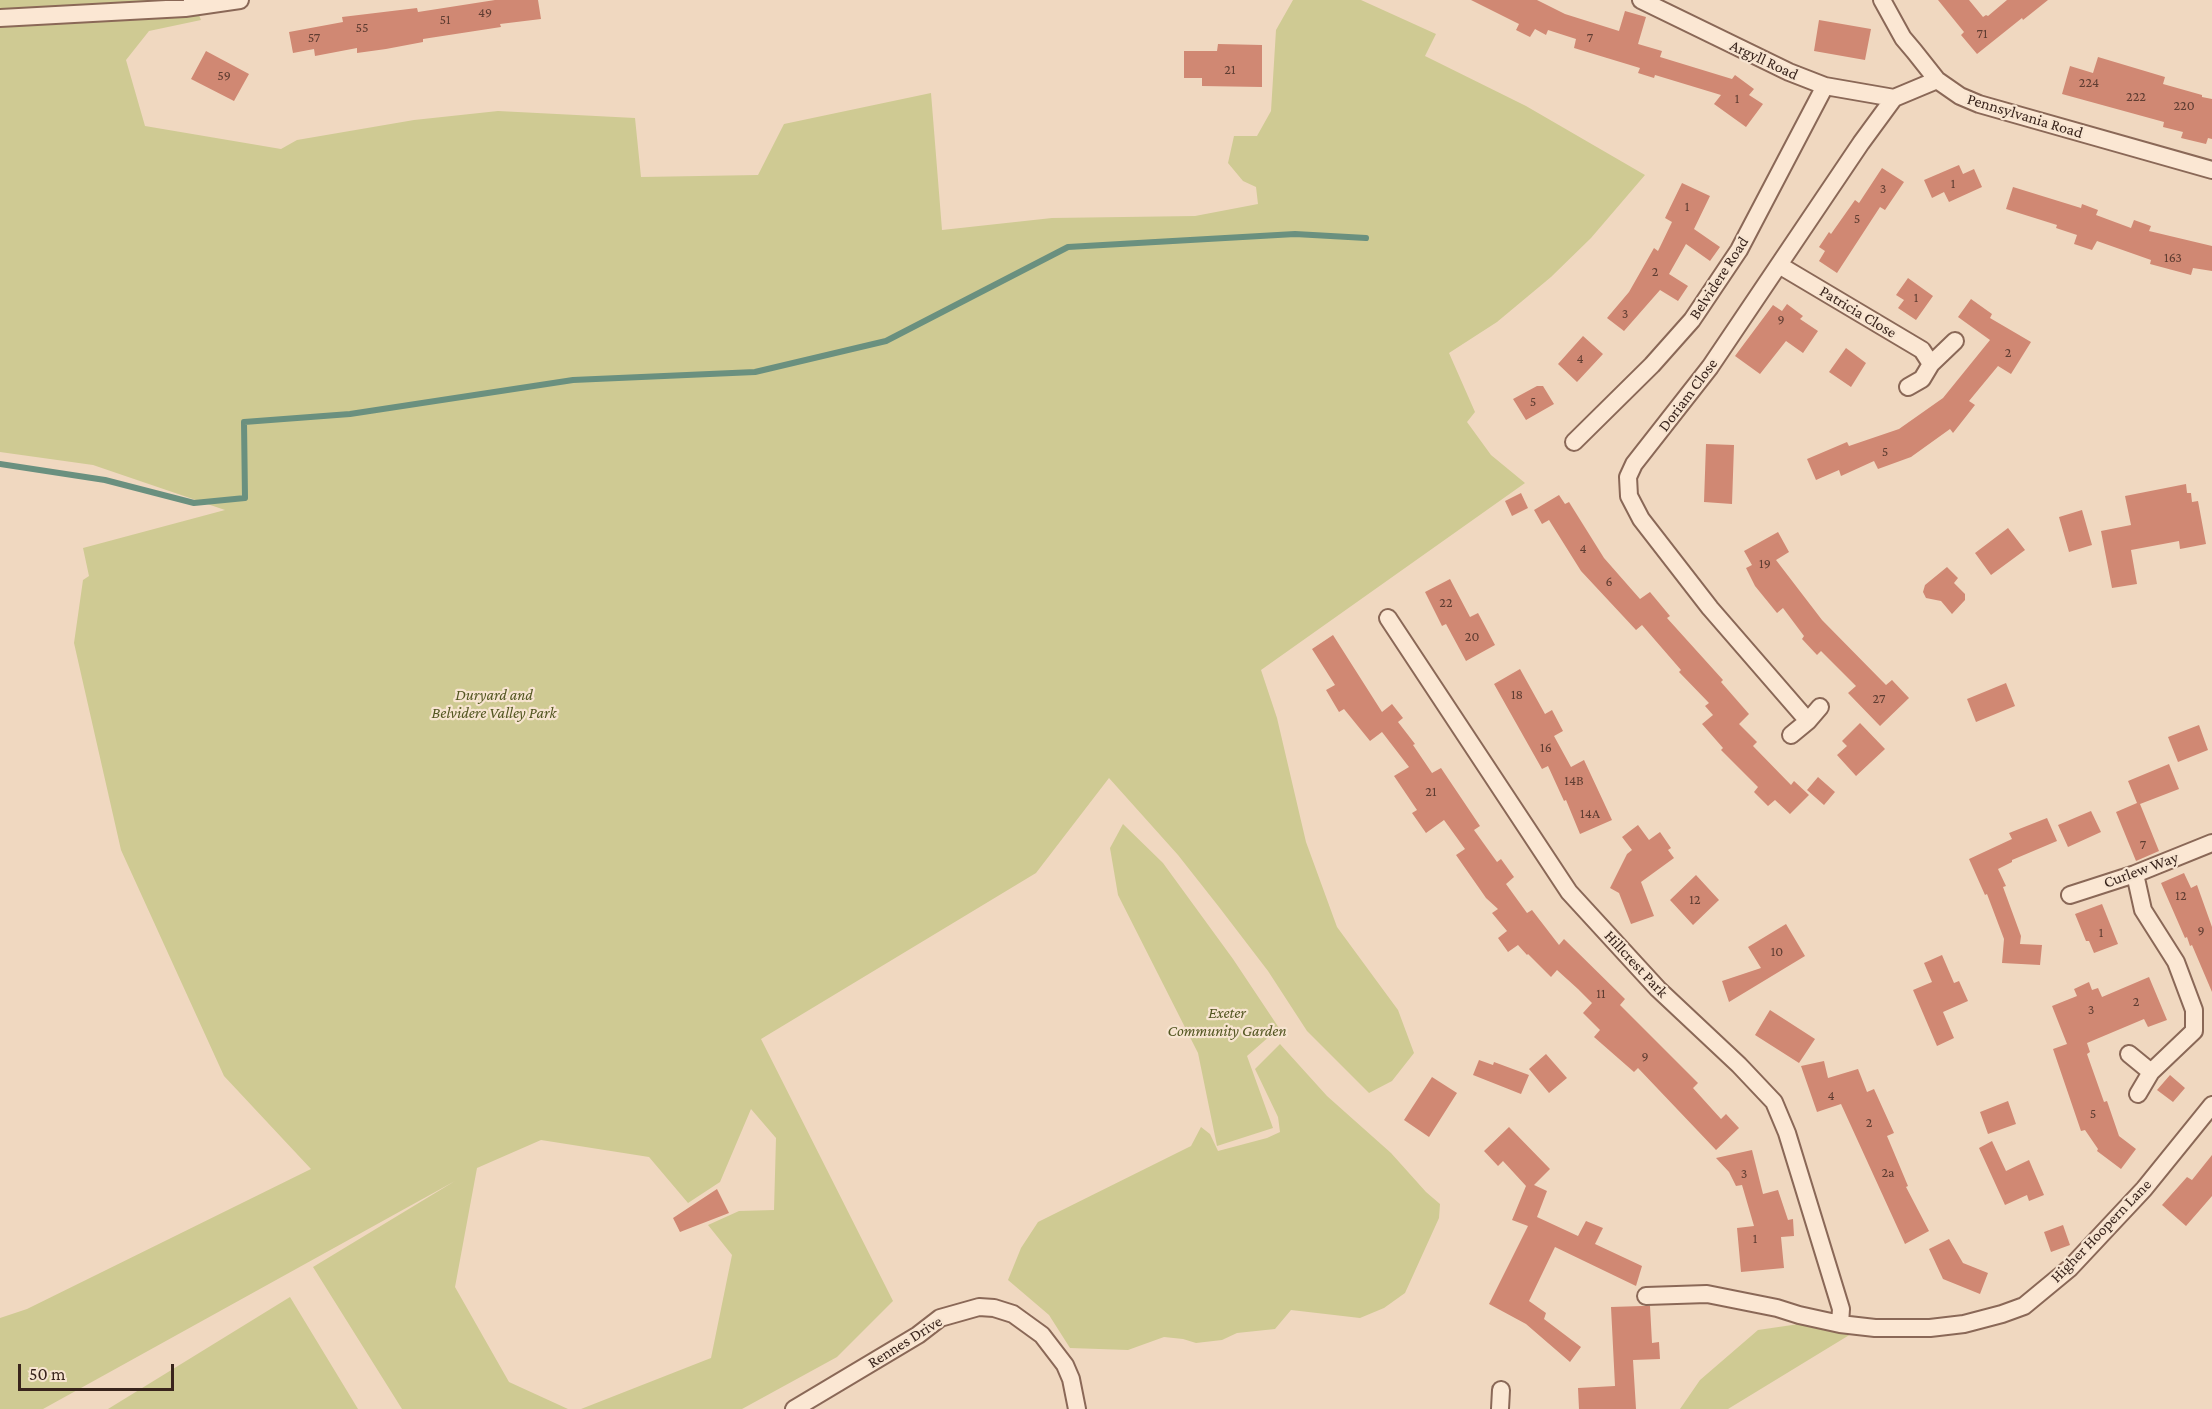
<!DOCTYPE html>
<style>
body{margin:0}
#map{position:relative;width:2212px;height:1409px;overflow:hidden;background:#f0d8c0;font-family:"Crimson Pro",serif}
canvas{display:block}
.scale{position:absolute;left:18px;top:1364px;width:156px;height:27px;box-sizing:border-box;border:3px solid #39241c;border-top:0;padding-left:8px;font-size:18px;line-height:21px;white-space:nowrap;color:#39241c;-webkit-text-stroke:4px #f7e4d0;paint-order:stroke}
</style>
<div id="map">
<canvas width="2212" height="1409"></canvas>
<div class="scale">50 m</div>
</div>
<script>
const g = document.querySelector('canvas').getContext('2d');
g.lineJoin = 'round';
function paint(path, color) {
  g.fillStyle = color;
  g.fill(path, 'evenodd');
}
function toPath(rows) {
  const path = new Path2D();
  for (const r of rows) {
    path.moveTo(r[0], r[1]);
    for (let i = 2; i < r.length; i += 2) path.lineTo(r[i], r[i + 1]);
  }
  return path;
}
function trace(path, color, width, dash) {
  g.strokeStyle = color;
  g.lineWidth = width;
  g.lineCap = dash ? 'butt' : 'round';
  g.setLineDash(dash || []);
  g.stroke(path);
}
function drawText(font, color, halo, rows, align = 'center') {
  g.font = font + ' "Crimson Pro",serif';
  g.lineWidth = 4.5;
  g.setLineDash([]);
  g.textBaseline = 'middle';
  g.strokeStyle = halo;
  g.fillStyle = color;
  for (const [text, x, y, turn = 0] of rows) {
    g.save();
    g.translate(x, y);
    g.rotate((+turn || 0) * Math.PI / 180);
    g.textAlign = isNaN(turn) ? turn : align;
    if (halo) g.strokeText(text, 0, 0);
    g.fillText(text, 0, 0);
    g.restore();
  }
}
paint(toPath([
 [0,0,193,0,201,20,149,31,126,60,145,126,281,149,297,140,414,120,498,111,635,118,641,177,758,175,784,124,931,93,942,230,1052,218,1195,216,1258,204,1256,187,1243,181,1228,163,1234,136,1257,136,1271,111,1276,30,1293,0,1361,0,1436,34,1425,56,1526,106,1645,175,1591,238,1551,277,1497,322,1449,353,1475,412,1467,422,1491,455,1525,483,1261,670,1277,718,1306,842,1337,927,1398,1010,1414,1053,1392,1081,1369,1093,1307,1031,1268,971,1219,907,1178,855,1109,778,1036,873,761,1039,893,1301,837,1357,742,1409,581,1409,711,1358,732,1255,708,1225,739,1211,774,1210,776,1138,751,1109,720,1182,688,1203,649,1157,541,1140,477,1168,455,1287,509,1382,568,1409,402,1409,313,1267,455,1181,43,1409,0,1409,0,1318,27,1309,311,1169,224,1076,121,850,74,643,83,580,89,576,83,548,225,510,93,465,0,452],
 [1123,824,1163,863,1233,959,1279,1028,1247,1056,1273,1128,1217,1146,1198,1053,1118,895,1110,848],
 [1280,1044,1327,1096,1391,1153,1426,1192,1440,1204,1439,1218,1405,1293,1384,1308,1360,1318,1291,1310,1275,1329,1237,1333,1222,1340,1196,1343,1183,1339,1164,1337,1128,1350,1070,1348,1049,1315,1008,1280,1021,1248,1038,1222,1191,1146,1201,1127,1210,1134,1218,1151,1267,1138,1280,1132,1278,1117,1255,1069],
 [290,1297,358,1409,108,1409],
 [1799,1324,1851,1334,1728,1409,1680,1409,1700,1380,1758,1330]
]), '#cfca93');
trace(toPath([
 [0,464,105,480,194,503,245,498,244,422,350,414,573,380,755,372,886,341,1068,247,1295,234,1366,238]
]), '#6a907f', 6);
paint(toPath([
 [495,0,538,0,541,19,500,24,501,27,423,39,423,42,386,49,357,53,357,48,315,56,314,49,293,53,289,32,343,22,342,17,417,8,418,12],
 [1471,0,1537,0,1565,14,1619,31,1625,11,1646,17,1638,44,1662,51,1660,57,1732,79,1735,75,1754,89,1749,95,1763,104,1746,127,1714,104,1721,95,1655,75,1654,78,1638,73,1640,68,1574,48,1576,39,1548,30,1546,35,1535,29,1530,37,1516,30,1519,24],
 [1938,0,1969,0,1983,17,1986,15,1988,16,2007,0,2048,0,2023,20,2022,18,1977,54,1961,35,1964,32],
 [1819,20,1871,29,1865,60,1814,51],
 [1218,44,1262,45,1262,87,1202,86,1202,78,1184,78,1184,51,1217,51],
 [206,51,249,74,234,101,191,79],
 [2098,57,2165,77,2163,84,2202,95,2202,97,2212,99,2212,139,2208,138,2206,144,2181,138,2183,132,2163,127,2164,122,2062,94,2070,66,2093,73],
 [1959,165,1963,174,1974,169,1982,187,1949,202,1944,192,1932,198,1924,180],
 [1882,168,1904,182,1885,210,1880,207,1837,273,1819,261,1825,251,1819,247,1829,232,1831,234,1855,200,1859,203],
 [1682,183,1710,196,1694,229,1720,247,1710,261,1686,244,1669,274,1688,286,1678,301,1660,290,1624,331,1607,318,1629,292,1654,248,1658,251,1672,222,1665,218],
 [2013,187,2081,208,2082,204,2098,210,2096,215,2131,228,2134,220,2151,226,2149,231,2212,246,2212,271,2193,268,2191,275,2150,264,2151,260,2097,241,2092,250,2074,244,2077,235,2056,228,2057,225,2006,209],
 [1908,278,1933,296,1916,320,1898,308,1904,300,1896,295],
 [1971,299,1992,314,1990,318,2031,342,2011,374,1998,366,1969,401,1975,405,1953,433,1950,429,1911,457,1878,469,1874,461,1841,476,1839,470,1816,480,1807,459,1847,442,1849,446,1899,429,1943,398,1990,340,1958,317],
 [1787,304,1803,316,1800,319,1818,331,1803,353,1786,341,1760,374,1735,356,1773,305,1782,311],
 [1583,336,1603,354,1577,382,1558,364],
 [1846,348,1866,363,1851,387,1829,372],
 [1537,386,1543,386,1554,404,1526,420,1513,399],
 [1706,444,1734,445,1732,504,1704,502],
 [2186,484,2187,493,2191,493,2192,502,2198,501,2206,544,2180,549,2179,541,2131,550,2137,584,2112,588,2101,531,2131,525,2125,496],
 [1521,493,1528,508,1512,516,1505,501],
 [1559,495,1565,504,1569,502,1604,558,1640,599,1650,592,1670,616,1667,618,1723,680,1721,682,1749,714,1739,724,1757,742,1753,746,1791,785,1794,781,1809,795,1790,814,1775,800,1768,806,1754,792,1758,787,1721,750,1723,748,1702,724,1713,715,1705,706,1709,703,1679,672,1681,670,1642,625,1636,630,1581,571,1549,520,1542,524,1534,510],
 [2082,510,2092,545,2069,552,2059,517],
 [2008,528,2025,550,1991,575,1975,553],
 [1778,532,1789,552,1776,560,1822,620,1886,685,1892,680,1909,698,1880,726,1848,693,1856,686,1821,651,1817,655,1802,639,1804,636,1783,608,1777,613,1755,586,1746,568,1752,565,1744,551],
 [1947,567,1958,578,1954,583,1965,594,1965,600,1952,614,1941,601,1926,598,1923,592,1925,585],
 [1450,579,1470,617,1478,613,1495,645,1466,661,1446,624,1442,626,1425,592],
 [1333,635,1382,712,1392,704,1403,718,1398,722,1415,744,1413,745,1432,773,1441,768,1480,826,1474,830,1497,862,1501,859,1514,877,1506,884,1527,913,1532,910,1559,945,1564,939,1625,999,1620,1005,1698,1083,1693,1088,1721,1119,1726,1114,1739,1128,1716,1150,1638,1068,1634,1072,1594,1037,1600,1030,1583,1013,1592,1003,1578,989,1557,970,1551,977,1528,954,1527,955,1518,945,1508,952,1498,938,1507,931,1492,913,1498,909,1486,898,1456,855,1465,849,1444,820,1426,833,1412,813,1417,810,1394,776,1409,767,1382,732,1370,741,1344,709,1339,712,1326,690,1335,685,1312,649],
 [1520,669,1545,714,1552,710,1563,731,1554,736,1571,767,1584,760,1612,820,1580,834,1566,800,1564,801,1548,766,1542,769,1494,684],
 [2006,683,2015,706,1976,722,1967,699],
 [1860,723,1885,749,1856,776,1837,755,1847,746,1842,741],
 [2199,725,2208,750,2178,762,2168,737],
 [2169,764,2179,789,2140,804,2159,851,2136,861,2116,812,2137,803,2128,781],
 [1818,777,1835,792,1824,805,1807,790],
 [2091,811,2101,832,2068,847,2058,825],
 [2047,818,2057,841,2012,860,2012,862,1998,869,2006,886,2003,887,2021,936,2020,944,2042,945,2040,965,2002,963,2004,939,1987,894,1985,895,1969,859,2012,839,2009,833],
 [1638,825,1649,840,1660,832,1671,848,1668,850,1674,858,1641,882,1654,916,1631,924,1619,893,1610,888,1627,854,1632,850,1622,837],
 [2184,873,2191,888,2197,885,2212,927,2212,992,2192,945,2190,946,2187,937,2185,938,2161,883],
 [1696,875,1719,900,1693,925,1670,900],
 [2102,904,2118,944,2094,953,2089,941,2086,941,2075,914],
 [1786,924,1805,956,1729,1002,1722,981,1761,968,1748,947],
 [1942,955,1954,983,1959,981,1968,1001,1943,1012,1954,1038,1937,1046,1913,990,1932,982,1924,963],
 [2149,977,2167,1020,2148,1027,2144,1019,2087,1043,2090,1052,2087,1054,2104,1102,2107,1101,2119,1136,2136,1149,2121,1169,2097,1151,2098,1149,2085,1130,2081,1131,2053,1049,2067,1044,2052,1006,2077,996,2074,989,2089,982,2092,990,2098,988,2102,997],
 [1770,1010,1815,1039,1799,1063,1755,1035],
 [1546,1054,1567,1078,1549,1093,1529,1069],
 [1479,1060,1493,1065,1494,1062,1529,1075,1521,1094,1473,1075],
 [1824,1061,1828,1078,1858,1069,1867,1092,1874,1089,1894,1133,1887,1136,1908,1186,1906,1187,1929,1231,1905,1244,1841,1104,1817,1112,1801,1066],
 [2170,1075,2185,1088,2173,1102,2157,1090],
 [1432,1077,1457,1093,1429,1137,1404,1120],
 [2008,1101,2016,1124,1988,1134,1980,1112],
 [1509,1127,1550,1169,1534,1185,1547,1191,1537,1217,1578,1236,1586,1221,1603,1228,1595,1244,1642,1266,1636,1286,1555,1247,1529,1301,1546,1313,1544,1319,1581,1347,1570,1362,1526,1324,1489,1304,1528,1226,1512,1220,1526,1186,1503,1161,1498,1166,1484,1151],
 [1992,1141,2006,1171,2029,1160,2044,1195,2029,1201,2027,1195,2005,1205,1979,1148],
 [1752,1150,1763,1194,1778,1190,1788,1220,1793,1219,1794,1236,1781,1237,1784,1268,1741,1272,1737,1228,1754,1226,1742,1185,1736,1186,1729,1172,1716,1158],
 [2212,1155,2212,1196,2186,1226,2162,1205,2187,1177,2192,1180],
 [717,1189,729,1213,680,1232,673,1218],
 [2063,1225,2070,1245,2051,1252,2044,1232],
 [1949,1239,1963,1263,1988,1273,1980,1294,1943,1279,1929,1249],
 [1642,1306,1650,1306,1652,1343,1659,1342,1660,1359,1633,1360,1636,1409,1579,1409,1578,1388,1615,1386,1611,1307]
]), '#d08873');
const street = toPath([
 [1641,0,1789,72,1825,86,1894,98],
 [1882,0,1903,38,1914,51,1937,80,1960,96,1979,104,2212,170],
 [0,18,185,8,240,0],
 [1779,265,1922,350,1931,364],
 [1908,387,1922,379,1931,364,1955,341],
 [1574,442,1652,365,1692,320,1739,250,1825,86],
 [1388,618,1569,892,1658,989,1739,1065,1774,1102,1787,1133,1841,1309,1840,1324],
 [1808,721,1710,608,1641,519,1629,496,1628,477,1634,464,1710,367,1861,143,1894,98,1937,80],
 [1791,735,1808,721,1820,707],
 [2135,874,2143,910,2176,962,2194,1010,2194,1031,2151,1072,2138,1094],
 [2070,895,2135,874,2212,843],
 [2129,1054,2151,1072],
 [1646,1296,1707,1294,1777,1308,1799,1315,1840,1324,1875,1328,1930,1328,1964,1324,2002,1314,2024,1306,2070,1268,2144,1189,2212,1105],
 [794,1409,918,1335,940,1318,979,1307,994,1308,1013,1314,1042,1335,1065,1365,1071,1379,1077,1409],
 [1500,1409,1501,1390]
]);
trace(street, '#8a6857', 20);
trace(street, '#fbe7d3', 16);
drawText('14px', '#5f3d32', null, [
 ["49",485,13],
 ["51",445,20],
 ["55",362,28],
 ["71",1982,34],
 ["57",314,38],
 ["7",1590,38],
 ["21",1230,70],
 ["59",224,76],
 ["224",2089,83],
 ["222",2136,97],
 ["1",1737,99],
 ["220",2184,106],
 ["1",1953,184],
 ["3",1883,189],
 ["1",1687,207],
 ["5",1857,219],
 ["163",2173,258],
 ["2",1655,272],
 ["1",1916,298],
 ["3",1625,314],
 ["9",1781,320],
 ["2",2008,353],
 ["4",1580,359],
 ["5",1533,402],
 ["5",1885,452],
 ["4",1583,549],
 ["19",1765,564],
 ["6",1609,582],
 ["22",1446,603],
 ["20",1472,637],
 ["18",1517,695],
 ["27",1879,699],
 ["16",1546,748],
 ["14B",1574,781],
 ["21",1431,792],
 ["14A",1590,814],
 ["7",2143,845],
 ["12",2181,896],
 ["12",1695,900],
 ["9",2201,931],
 ["1",2101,933],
 ["10",1777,952],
 ["11",1601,994],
 ["2",2136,1002],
 ["3",2091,1010],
 ["9",1645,1057],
 ["4",1831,1096],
 ["5",2093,1114],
 ["2",1869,1123],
 ["2a",1888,1173],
 ["3",1744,1174],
 ["1",1755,1239]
]);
drawText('16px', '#39241c', '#f7e4d0', [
 ["Argyll Road",1764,60,25],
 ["Pennsylvania Road",2025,116,17],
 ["Belvidere Road",1719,278,-57],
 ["Patricia Close",1858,312,31],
 ["Doriam Close",1688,395,-53],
 ["Curlew Way",2141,870,-20],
 ["Hillcrest Park",1636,964,47],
 ["Higher Hoopern Lane",2101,1231,-46],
 ["Rennes Drive",905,1342,-32]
]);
drawText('italic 16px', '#535621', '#f7e4d0', [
 ["Duryard and",494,695],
 ["Belvidere Valley Park",494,713],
 ["Exeter",1227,1013],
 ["Community Garden",1227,1031]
]);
</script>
